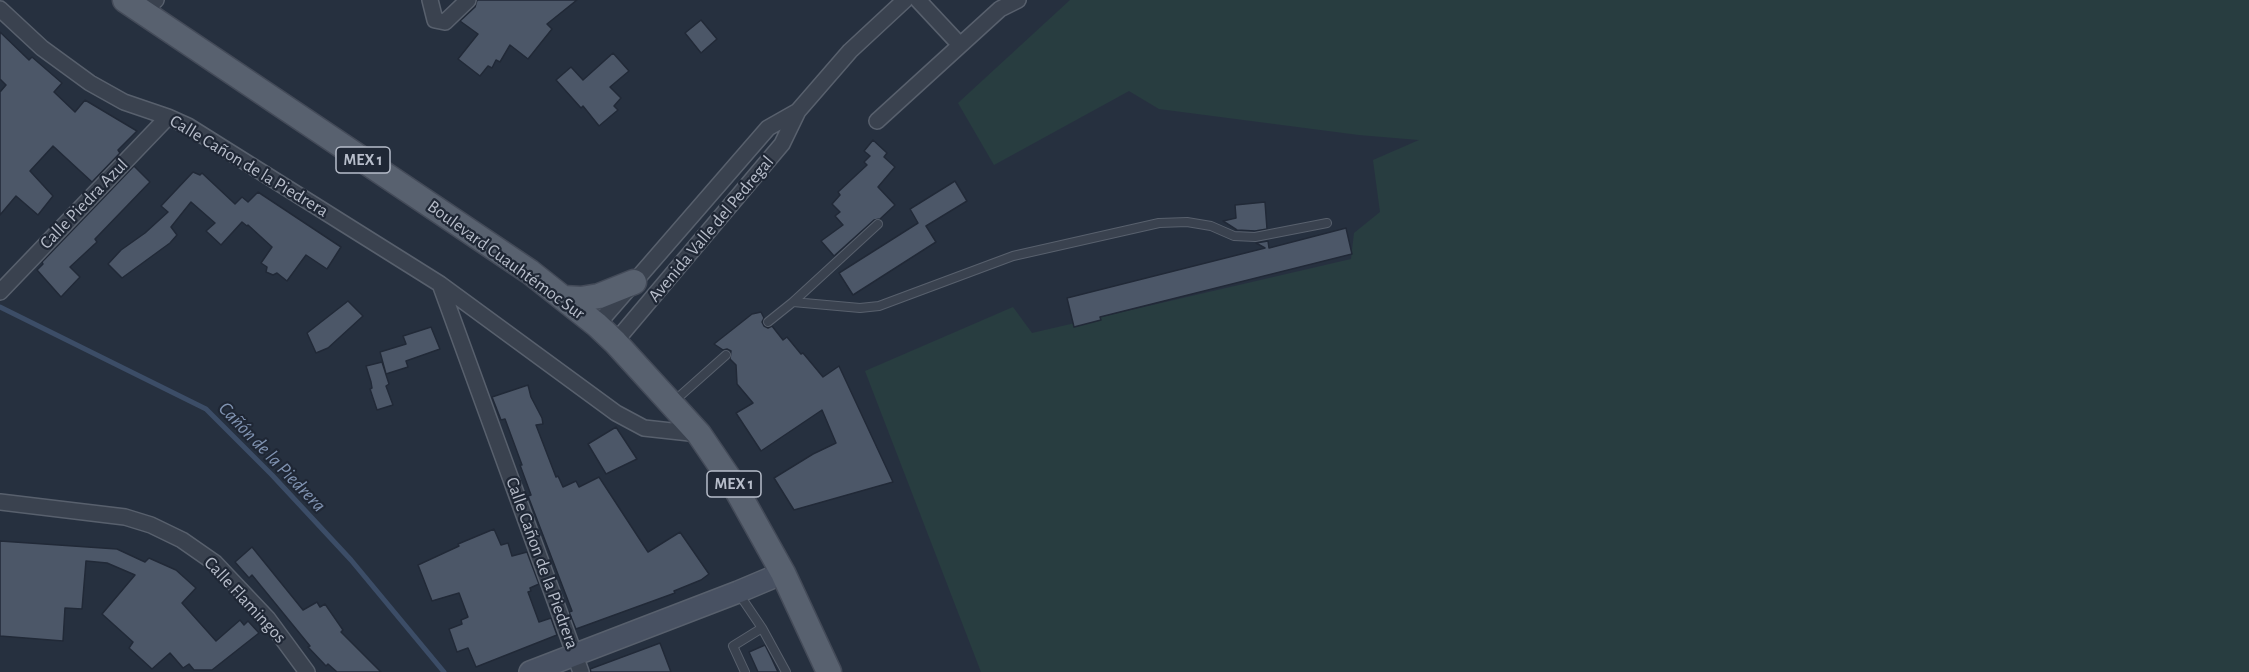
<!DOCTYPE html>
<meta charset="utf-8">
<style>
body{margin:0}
canvas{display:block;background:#26303f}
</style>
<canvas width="2249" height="672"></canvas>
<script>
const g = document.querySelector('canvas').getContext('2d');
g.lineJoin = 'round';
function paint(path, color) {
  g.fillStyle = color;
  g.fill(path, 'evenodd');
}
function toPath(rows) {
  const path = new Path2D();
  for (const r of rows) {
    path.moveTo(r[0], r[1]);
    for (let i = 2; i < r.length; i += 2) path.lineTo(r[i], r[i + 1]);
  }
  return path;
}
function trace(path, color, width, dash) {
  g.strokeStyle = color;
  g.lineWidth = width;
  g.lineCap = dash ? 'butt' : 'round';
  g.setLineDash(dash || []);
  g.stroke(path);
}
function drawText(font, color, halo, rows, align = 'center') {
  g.font = font + ' "Alegreya Sans",sans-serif';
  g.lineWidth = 4.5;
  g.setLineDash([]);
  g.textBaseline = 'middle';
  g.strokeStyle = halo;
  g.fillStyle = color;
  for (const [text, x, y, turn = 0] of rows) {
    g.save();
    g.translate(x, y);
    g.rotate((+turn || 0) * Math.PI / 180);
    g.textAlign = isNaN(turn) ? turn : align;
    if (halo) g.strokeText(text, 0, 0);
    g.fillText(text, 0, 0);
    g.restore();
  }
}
paint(toPath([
 [1070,0,2249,0,2249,672,981,672,865,371,1013,307,1032,333,1351,259,1354,233,1380,212,1373,160,1419,140,1359,135,1159,109,1129,91,994,165,958,103]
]), '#283d40');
trace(toPath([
 [0,307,206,409,272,475,351,560,444,672]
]), '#3c4d67', 5);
const building = toPath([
 [477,0,577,0,547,24,552,29,528,59,510,45,500,62,496,60,492,68,488,66,480,76,458,59,478,34,460,21,475,7,477,0],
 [701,20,717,39,701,53,685,33,701,20],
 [0,32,29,60,32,57,62,83,54,92,75,112,85,100,137,131,118,150,120,153,92,182,53,146,30,171,53,196,38,215,16,196,0,215,0,92,6,85,0,79,0,32],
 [613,53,629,71,610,87,621,98,614,106,618,110,599,126,583,106,581,108,556,80,571,67,583,80,613,53],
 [873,140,887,153,884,157,895,167,878,187,895,205,880,219,874,220,834,256,821,241,843,225,835,216,840,212,832,204,840,195,838,192,867,165,864,162,870,156,864,151,873,140],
 [134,166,150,182,95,239,97,242,70,267,80,277,61,297,37,270,43,264,42,262,134,166],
 [193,172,200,175,202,173,235,204,242,197,248,202,258,192,341,247,327,269,306,255,287,281,277,273,273,275,266,272,267,267,261,263,272,247,248,225,247,226,242,222,221,245,206,231,215,223,191,202,171,227,177,235,170,243,122,278,108,264,121,250,145,233,168,212,161,206,193,172],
 [955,181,967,201,926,226,936,242,853,295,839,273,918,223,910,209,955,181],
 [1265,202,1267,229,1255,231,1237,230,1223,221,1236,218,1235,205,1265,202],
 [1346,228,1352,254,1100,317,1101,320,1074,327,1067,298,1265,248,1256,243,1268,241,1269,248,1346,228],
 [348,301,363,316,328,348,316,353,307,333,348,301],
 [761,312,764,318,762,322,764,326,768,328,772,326,783,340,787,337,801,354,803,353,823,377,839,366,893,482,794,510,774,478,813,454,836,443,822,410,761,451,736,413,753,403,737,384,736,365,730,359,731,351,727,349,723,350,714,344,752,314,761,312],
 [431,327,440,349,406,361,408,367,386,374,380,352,406,344,403,336,431,327],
 [382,362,389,384,386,386,393,405,377,410,370,389,372,388,371,382,366,366,382,362],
 [528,385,531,397,542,418,543,424,536,425,556,477,558,476,563,487,576,481,579,487,599,477,648,552,680,532,709,574,701,580,674,591,675,593,576,629,569,612,572,611,528,496,531,495,520,465,522,465,505,419,501,420,492,397,528,385],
 [616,427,637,459,606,474,588,444,616,427],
 [494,529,501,545,508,543,512,556,527,552,539,584,530,588,531,591,528,592,539,622,551,618,557,635,476,667,468,648,457,652,449,629,462,624,461,620,468,617,459,593,432,601,418,565,459,546,458,544,494,529],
 [0,541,117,549,145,562,149,558,176,570,196,588,182,603,216,641,240,620,244,625,248,621,259,633,212,670,194,670,189,664,183,668,170,653,152,669,129,648,133,642,102,614,135,575,107,563,86,561,82,609,65,608,63,641,0,636,0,541],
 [252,547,303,610,317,602,320,607,325,604,343,630,341,632,381,672,337,672,328,664,326,666,308,647,310,646,252,575,249,578,235,562,252,547],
 [660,643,671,672,591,672,590,669,660,643],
 [765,645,771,657,778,672,758,672,749,652,765,645]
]);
paint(building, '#4c5768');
trace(building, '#212937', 1.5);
const lane = toPath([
 [793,302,878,224],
 [768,322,793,302,860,308,879,306,1013,256,1159,223,1187,222,1211,226,1234,236,1255,237,1327,223],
 [672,403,726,355],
 [739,594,762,628,733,646,745,672],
 [762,628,786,672]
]);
const street = toPath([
 [430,0,435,20,445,22,468,0],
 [918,0,960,45],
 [0,9,42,48,90,83,124,102,168,117,188,126,440,284,616,413,644,428,699,434],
 [142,11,156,0],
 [877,121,1000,9,1018,0],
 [440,284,581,672],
 [0,292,168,117],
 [597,325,768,128,798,111],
 [615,342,782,144,798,111,850,51,905,0],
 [0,502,125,517,151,525,182,540,215,563,268,619,307,672]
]);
const secondary = toPath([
 [530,672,738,592,783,573]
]);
const primary = toPath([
 [125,0,530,272,597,325,615,342,699,434,735,487,783,573,829,672],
 [563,298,581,299,599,296,634,282]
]);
trace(lane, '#58606d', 10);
trace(street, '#58606d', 18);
trace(secondary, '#58606d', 24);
trace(primary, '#444b59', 27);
trace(lane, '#3a424f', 8);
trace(street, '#3a424f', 15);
trace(secondary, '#485162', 21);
trace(primary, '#58616f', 24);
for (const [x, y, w] of [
 [363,160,54],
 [734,484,54]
]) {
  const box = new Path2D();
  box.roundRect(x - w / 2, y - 13, w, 26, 4.5);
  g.fillStyle = '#1f2735';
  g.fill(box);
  trace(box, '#b7bdca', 1.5);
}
drawText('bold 16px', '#b7bdca', null, [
 ["MEX 1",363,160],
 ["MEX 1",734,484]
]);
drawText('18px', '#b7bdca', '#1f2735', [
 ["Calle Cañon de la Piedrera",249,166,31],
 ["Calle Piedra Azul",84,204,-46],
 ["Avenida Valle del Pedregal",711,229,-50],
 ["Boulevard Cuauhtémoc Sur",506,260,36],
 ["Calle Cañon de la Piedrera",542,563,70],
 ["Calle Flamingos",245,600,47]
]);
drawText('italic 20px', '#7f92b0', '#1f2735', [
 ["Cañón de la Piedrera",272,457,46]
]);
</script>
